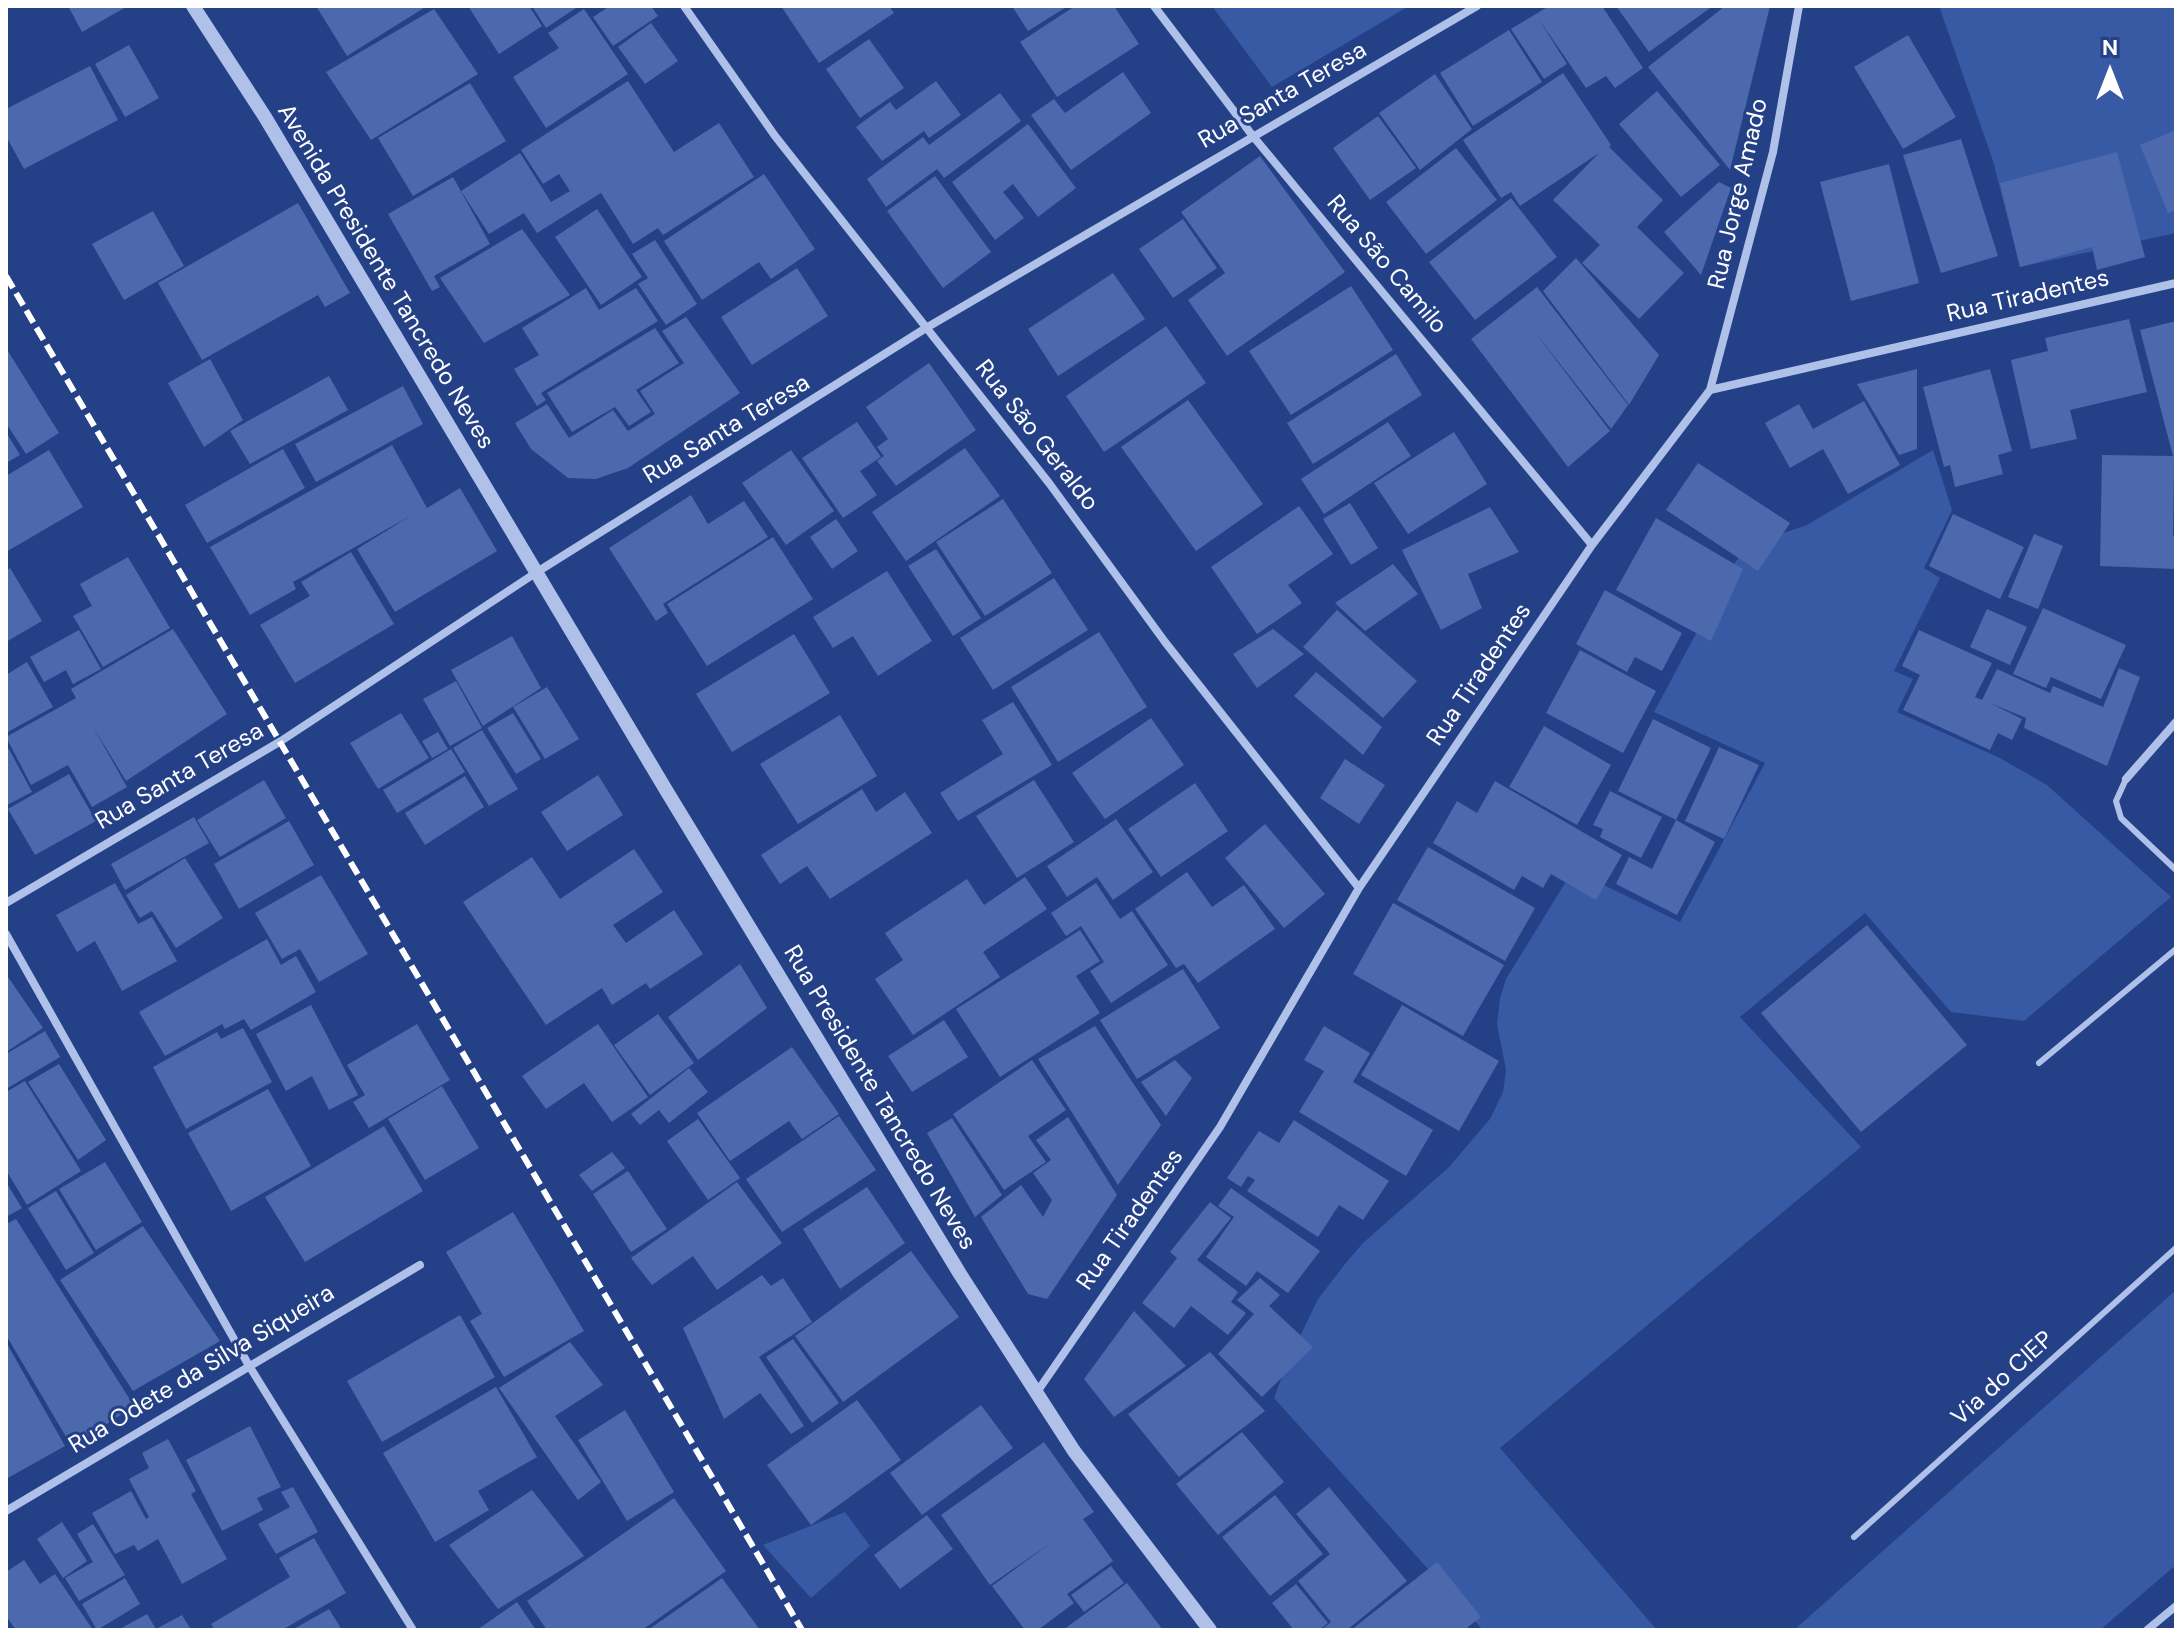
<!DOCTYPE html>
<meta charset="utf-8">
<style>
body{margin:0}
#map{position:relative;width:2182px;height:1636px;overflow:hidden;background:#244087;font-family:"DM Sans",sans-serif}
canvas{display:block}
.frame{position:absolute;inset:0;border:8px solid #fff;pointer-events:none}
.north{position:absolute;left:2070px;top:32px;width:80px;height:80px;-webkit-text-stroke:6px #244087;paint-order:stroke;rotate:0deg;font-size:22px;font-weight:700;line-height:32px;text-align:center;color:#fff}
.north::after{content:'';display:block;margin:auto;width:28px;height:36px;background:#fff;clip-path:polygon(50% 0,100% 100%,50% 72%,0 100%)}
</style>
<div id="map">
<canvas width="2182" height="1636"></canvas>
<div class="frame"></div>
<div class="north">N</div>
</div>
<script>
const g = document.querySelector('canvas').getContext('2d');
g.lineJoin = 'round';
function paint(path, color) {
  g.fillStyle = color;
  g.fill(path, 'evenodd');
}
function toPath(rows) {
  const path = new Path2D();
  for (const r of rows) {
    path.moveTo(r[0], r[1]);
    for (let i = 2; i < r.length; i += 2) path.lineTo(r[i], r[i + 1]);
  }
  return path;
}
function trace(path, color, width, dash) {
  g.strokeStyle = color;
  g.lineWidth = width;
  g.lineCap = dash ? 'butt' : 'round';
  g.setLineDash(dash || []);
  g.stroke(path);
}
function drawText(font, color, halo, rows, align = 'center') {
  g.font = font + ' "DM Sans",sans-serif';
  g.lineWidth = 6;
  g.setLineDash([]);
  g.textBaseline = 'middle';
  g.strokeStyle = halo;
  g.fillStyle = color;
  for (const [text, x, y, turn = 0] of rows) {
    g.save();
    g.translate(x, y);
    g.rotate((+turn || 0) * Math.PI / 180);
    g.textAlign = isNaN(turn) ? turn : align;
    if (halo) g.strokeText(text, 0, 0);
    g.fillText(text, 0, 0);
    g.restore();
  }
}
paint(toPath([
 [1212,6,1409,6,1272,87],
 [1939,6,2176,6,2176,233,2020,267,1993,161],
 [1933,450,1952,510,1924,568,1940,578,1894,671,1913,679,1897,712,2000,758,2047,785,2171,897,2024,1021,1951,1012,1865,913,1740,1017,1861,1147,1500,1448,1657,1630,1483,1630,1274,1398,1288,1361,1318,1299,1345,1264,1363,1243,1449,1167,1490,1119,1503,1092,1506,1070,1497,1024,1500,998,1506,979,1573,870,1680,922,1765,763,1654,712,1731,568,1743,552,1765,539,1807,525],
 [2176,1290,2176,1565,2100,1630,1794,1630],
 [845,1512,870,1546,811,1598,763,1545]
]), '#3859a3');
paint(toPath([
 [68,6,128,6,82,32],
 [316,6,427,6,347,56],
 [468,6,529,6,542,26,499,54],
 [532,6,579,6,546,28],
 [610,6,651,6,658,16,613,46,593,17],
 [781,6,889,6,894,13,819,63],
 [1012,6,1068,6,1028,31],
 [1075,6,1114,6,1139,44,1057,97,1020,42],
 [1549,6,1602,6,1643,68,1615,88,1606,76,1586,88,1538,18,1567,64,1544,79,1511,29],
 [1616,6,1713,6,1649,52],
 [1725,6,1770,6,1730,170,1648,67],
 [434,9,478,74,371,140,326,72],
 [584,9,628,74,546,128,513,77,559,48,548,33],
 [651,23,678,61,645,84,618,47],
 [1509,30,1542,82,1473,126,1440,73],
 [1908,35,1956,117,1903,149,1854,67],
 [869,39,904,88,860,118,826,69],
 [129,45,159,98,125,117,95,64],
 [90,66,118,120,24,169,6,136,6,109],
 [1123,72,1151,113,1071,170,1031,115,1054,99,1065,113],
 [1563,73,1611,145,1609,147,1663,200,1637,227,1684,273,1639,319,1582,263,1600,245,1553,200,1599,153,1520,206,1511,192,1501,198,1463,140],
 [1435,74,1472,129,1420,170,1379,113],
 [628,81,674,152,719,123,754,177,663,235,658,228,633,244,601,193,537,233,524,213,489,234,461,191,520,153,551,202,570,191,559,174,543,184,521,150],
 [936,81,961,115,929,138,924,131,882,161,856,127,890,102,896,110],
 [470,83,506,141,413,196,378,138],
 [1657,91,1720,165,1681,197,1619,124],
 [1000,93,1021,121,944,178,937,169,886,207,867,179,923,137,929,145],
 [1378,116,1416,168,1370,200,1333,148],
 [1028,124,1076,188,1038,217,1013,184,1003,192,1024,218,995,240,952,182],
 [2176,130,2176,210,2168,213,2140,145],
 [1961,139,1998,256,1941,273,1903,155],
 [1456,148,1497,200,1426,254,1386,202],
 [2117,152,2145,257,2097,270,2092,247,2020,267,2000,183],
 [1260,156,1345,272,1227,356,1188,300,1225,273,1181,212],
 [1889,164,1919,283,1851,301,1820,182],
 [764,174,815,249,771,279,759,262,702,300,664,241],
 [935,176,991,252,943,288,887,211],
 [453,177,490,244,434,276,440,287,432,291,388,214],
 [1719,182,1731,188,1701,275,1664,232],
 [1511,198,1557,257,1475,320,1429,262],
 [298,203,350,293,325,307,318,295,202,360,158,283],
 [597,209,642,277,601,305,555,237],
 [153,211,184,266,124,300,92,244],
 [1183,219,1217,268,1173,298,1139,249],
 [522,229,570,295,484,343,440,278],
 [655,240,697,304,666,325,638,284,648,278,632,254],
 [1576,258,1659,355,1629,405,1543,291],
 [797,268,828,316,752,365,721,317],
 [1113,273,1145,319,1058,376,1028,329],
 [1351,286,1393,350,1291,415,1249,351],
 [1537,287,1628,405,1611,429,1531,327,1610,431,1568,467,1471,339],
 [586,288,599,310,636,288,658,321,541,393,546,400,537,406,514,369,539,355,522,328],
 [686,317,740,393,628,468,596,479,568,478,531,449,515,423,547,404,569,438,613,410,628,431,655,414,640,391,684,363,662,331],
 [2129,319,2147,392,2070,410,2077,439,2031,449,2011,360,2048,351,2045,338],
 [2176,321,2173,536,2176,537,2176,569,2100,566,2102,455,2173,456,2140,330],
 [1166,326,1206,383,1104,452,1066,396],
 [655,328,679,363,636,390,651,412,629,426,615,407,572,432,547,393],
 [6,348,59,433,26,454,6,423],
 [1396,354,1422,395,1313,464,1287,423],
 [210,359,243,420,204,447,168,383],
 [929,363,976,430,896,486,877,461,884,456,877,447,888,439,866,407],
 [1917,369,1917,449,1899,455,1857,384],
 [1990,369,2012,451,1998,455,2003,474,1955,487,1950,465,1944,467,1923,387],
 [329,376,348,410,250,464,230,431],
 [403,386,423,424,316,482,295,444],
 [1188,400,1263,504,1196,551,1121,447],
 [1864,401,1900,465,1848,494,1823,449,1790,468,1765,423,1799,404,1813,429],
 [857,422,881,457,860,471,877,495,843,518,802,458],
 [1388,422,1411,456,1324,514,1301,479],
 [6,432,20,455,6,463],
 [1454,432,1487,484,1408,534,1374,483],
 [392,445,427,508,460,488,497,551,395,612,357,549,412,515,293,582,296,589,250,615,210,547],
 [965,448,1000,496,906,561,872,512],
 [283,449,305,488,207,543,185,505],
 [49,450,83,507,6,552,6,476],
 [791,450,834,511,786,545,742,483],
 [1698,463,1790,523,1758,571,1666,510],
 [691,495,708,524,744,501,768,537,663,604,668,613,656,621,609,548],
 [1003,499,1052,573,985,616,936,542],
 [1350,503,1378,548,1351,565,1323,519],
 [1299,506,1333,554,1288,585,1302,603,1257,634,1211,567],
 [1490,507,1519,552,1468,574,1482,608,1441,630,1402,550],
 [1953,514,2024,547,2000,599,1929,566],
 [1656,518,1743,569,1711,641,1616,590],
 [836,519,858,551,832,569,810,537],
 [2034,534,2063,546,2038,609,2008,597],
 [773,537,813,599,707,666,667,604],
 [936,549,981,618,953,636,908,566],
 [351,552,394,624,295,683,260,625,310,596,301,582],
 [128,557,170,628,103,667,73,616,92,606,80,584],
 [1393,564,1418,594,1365,631,1335,603],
 [10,568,42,621,6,642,6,571],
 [887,571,932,641,878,676,853,636,833,648,813,617],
 [1054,578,1088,630,993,690,960,638],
 [1605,590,1682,633,1662,671,1635,657,1627,672,1576,644],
 [2043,608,2126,645,2101,699,2051,677,2046,688,2013,674],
 [1987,609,2027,627,2010,665,1970,647],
 [1337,610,1417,681,1383,718,1303,647],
 [173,629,227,714,126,781,92,725,127,787,92,807,68,765,31,785,6,737,76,698,71,689],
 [1273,629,1304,654,1257,688,1233,654],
 [79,630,101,669,73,684,66,670,44,682,30,657],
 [1919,630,1992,663,1975,697,1982,700,1997,669,2050,693,2053,686,2103,707,2119,668,2140,677,2107,766,2024,728,2026,718,1990,703,2022,719,2012,740,1998,733,1990,750,1903,710,1920,675,1902,666],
 [1099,632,1147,707,1058,762,1011,687],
 [794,634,830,693,732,752,696,694],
 [512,636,541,688,483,726,451,670],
 [1580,650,1656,691,1623,753,1546,713],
 [27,662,53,707,6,733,6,675],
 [1316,672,1382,727,1363,755,1294,696],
 [456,681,482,728,450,746,423,699],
 [547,687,579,739,545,759,513,707],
 [1013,702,1052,765,958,821,940,793,1003,754,982,720],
 [401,713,429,758,378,789,350,743],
 [513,713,541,759,516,774,487,728],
 [840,715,877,776,798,824,760,764],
 [1151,718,1184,765,1105,819,1072,773],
 [1653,719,1711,748,1676,820,1618,791],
 [1544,726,1611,765,1577,825,1509,787],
 [482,730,518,789,489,806,453,748],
 [438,732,448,749,432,758,422,741],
 [1719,747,1759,765,1724,839,1685,821],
 [9,749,32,792,7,805,6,750],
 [451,749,465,772,397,813,383,790],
 [1345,759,1385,785,1359,824,1320,798],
 [69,774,96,821,35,855,8,809],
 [598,775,623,815,567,851,541,812],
 [465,776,484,807,425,845,405,813],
 [264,780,286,818,220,857,197,820],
 [1034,780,1074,842,1017,878,976,816],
 [1495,781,1622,855,1596,900,1551,874,1543,888,1522,876,1514,890,1433,843,1457,801,1477,813],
 [1195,783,1228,831,1161,877,1128,829],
 [862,789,876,812,905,792,932,833,830,899,807,866,780,884,761,855],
 [1610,791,1662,817,1641,858,1600,837,1603,829,1593,825],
 [194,817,209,843,125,890,111,864],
 [1116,819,1153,872,1113,900,1097,877,1067,897,1047,866],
 [1676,820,1715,842,1677,915,1616,884,1629,857,1652,869],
 [289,821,314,865,239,909,214,864],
 [1265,824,1325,894,1284,928,1225,858],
 [1428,847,1535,908,1505,961,1397,900],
 [634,849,663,892,613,925,626,943,674,910,703,954,650,989,646,983,612,1005,602,988,546,1025,463,902,532,857,560,899],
 [185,858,223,918,176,948,152,911,140,918,126,895],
 [1187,872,1212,907,1244,885,1275,929,1198,983,1184,964,1176,968,1135,909],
 [321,875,368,954,319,982,300,949,282,959,255,913],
 [1025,877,1047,909,983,952,1000,977,913,1035,875,979,903,960,885,933,967,879,984,905],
 [115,883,138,924,152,917,177,961,122,991,95,941,77,952,56,915],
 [1096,883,1120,919,1132,911,1168,965,1111,1003,1090,971,1104,962,1081,926,1066,936,1051,913],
 [1393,903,1504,965,1463,1036,1353,974],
 [1867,925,1967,1045,1861,1132,1761,1013],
 [1080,930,1100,961,1076,976,1100,1013,1000,1077,956,1009],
 [267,939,281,965,296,956,316,992,251,1030,244,1019,225,1029,222,1024,165,1056,139,1012],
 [740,964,767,1008,698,1060,668,1017],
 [1183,969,1220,1028,1137,1079,1100,1020],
 [6,974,43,1028,6,1052],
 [311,1005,358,1095,329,1110,312,1076,286,1091,256,1034],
 [1402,1005,1499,1061,1459,1131,1361,1075],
 [658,1014,694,1063,650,1095,614,1045],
 [944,1020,968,1057,912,1092,888,1056],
 [417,1024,450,1080,369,1128,353,1102,365,1095,347,1065],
 [598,1024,648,1097,612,1122,584,1083,546,1109,522,1076],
 [1095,1026,1161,1125,1118,1185,1038,1059],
 [1324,1026,1370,1053,1353,1082,1433,1130,1406,1176,1299,1112,1324,1071,1304,1060],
 [243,1028,272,1082,186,1129,153,1067,217,1032,221,1039],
 [45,1031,60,1057,6,1089,6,1054],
 [792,1047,839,1114,802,1139,789,1121,730,1161,697,1113],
 [1032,1060,1066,1110,1028,1136,1046,1162,1004,1190,953,1114],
 [1175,1060,1192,1078,1166,1116,1141,1082],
 [59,1064,106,1140,78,1160,28,1082],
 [689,1068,708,1092,669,1123,659,1110,640,1125,631,1114],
 [25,1081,81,1171,27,1205,6,1170,6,1092],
 [442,1086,479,1148,425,1180,388,1119],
 [268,1089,311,1166,231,1211,188,1133],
 [839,1116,876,1170,782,1232,746,1179],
 [1068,1117,1117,1195,1047,1299,1028,1294,981,1217,1021,1185,1043,1217,1052,1200,1033,1173,1051,1160,1036,1140],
 [952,1118,1002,1195,975,1217,927,1133],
 [698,1119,740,1178,708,1200,667,1141],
 [1294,1120,1389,1181,1363,1220,1339,1205,1318,1237,1247,1191,1255,1180,1248,1176,1241,1187,1227,1178,1259,1131,1279,1143],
 [384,1126,423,1191,305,1262,265,1197],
 [612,1152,625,1168,592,1191,579,1175],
 [105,1162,142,1222,96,1250,59,1189],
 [628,1171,667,1229,631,1252,593,1194],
 [6,1182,22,1208,6,1217],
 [737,1182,782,1243,717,1290,693,1256,652,1285,631,1258],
 [867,1187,905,1243,840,1289,803,1229],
 [1231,1188,1320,1251,1288,1293,1257,1271,1246,1286,1206,1257,1234,1217,1218,1206],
 [56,1191,94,1253,66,1270,28,1208],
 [1210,1202,1231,1218,1197,1260,1238,1292,1231,1302,1246,1313,1228,1335,1191,1306,1174,1328,1142,1303,1177,1258,1170,1252],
 [513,1212,584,1331,504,1377,470,1321,482,1314,446,1252],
 [16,1219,134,1406,72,1447,6,1335,6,1224],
 [143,1226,220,1341,133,1391,60,1280],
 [911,1251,959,1317,843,1402,795,1336],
 [762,1275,771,1286,783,1278,812,1322,759,1357,804,1426,791,1434,760,1393,724,1419,683,1328],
 [1260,1278,1280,1295,1269,1306,1313,1347,1262,1397,1218,1354,1254,1314,1237,1300],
 [1134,1311,1186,1366,1114,1417,1084,1379],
 [460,1315,495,1377,382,1442,347,1381],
 [793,1339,839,1403,812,1423,766,1357],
 [6,1342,65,1446,6,1479],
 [570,1342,603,1385,555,1416,601,1482,578,1500,499,1388],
 [1210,1352,1265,1411,1179,1477,1128,1414],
 [496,1387,537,1457,478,1491,489,1510,435,1542,383,1453],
 [857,1400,901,1460,811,1525,767,1465],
 [981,1405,1013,1448,922,1515,890,1473],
 [625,1410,674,1492,627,1521,578,1440],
 [250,1426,281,1487,257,1498,263,1510,222,1531,186,1460],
 [1242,1432,1284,1482,1218,1535,1176,1484],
 [168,1439,196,1491,191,1494,227,1559,182,1584,158,1539,138,1551,134,1545,115,1554,92,1513,131,1491,146,1519,149,1517,129,1479,149,1468,142,1453],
 [1044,1442,1094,1512,1083,1519,1113,1561,1067,1594,1074,1603,1038,1630,1025,1630,992,1586,1052,1542,990,1585,941,1515],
 [293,1487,318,1532,276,1554,258,1524,290,1507,281,1492],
 [1329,1487,1407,1581,1347,1630,1321,1630,1331,1622,1298,1581,1330,1554,1296,1514],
 [532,1490,584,1556,498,1609,449,1545],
 [1275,1495,1323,1554,1270,1596,1222,1537],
 [674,1498,726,1571,642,1630,547,1630,527,1601],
 [927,1515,953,1549,900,1589,874,1555],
 [62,1522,87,1561,63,1578,37,1539],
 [93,1524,125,1575,79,1601,65,1578,93,1562,77,1534],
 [314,1538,346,1593,282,1630,215,1630,211,1624,290,1577,279,1558],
 [24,1560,40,1584,55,1574,93,1630,16,1630,6,1616,6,1572],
 [1437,1562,1481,1617,1464,1630,1351,1630],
 [1111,1566,1124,1583,1084,1612,1071,1595],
 [125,1578,140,1604,97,1630,82,1604],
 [722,1578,760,1630,648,1630],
 [1127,1583,1163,1630,1063,1630],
 [1296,1584,1328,1623,1319,1630,1294,1630,1272,1603],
 [517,1602,536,1630,477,1630],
 [329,1609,342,1630,292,1630],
 [147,1614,156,1629,182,1615,191,1630,118,1630]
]), '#4c69ae');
trace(toPath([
 [2126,779,2116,801,2121,818,2176,870],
 [2039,1063,2176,949],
 [1854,1537,2176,1248]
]), '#afc0e9', 6);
trace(toPath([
 [684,6,775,136,1049,483,1165,642,1359,888],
 [1154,6,1252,135,1592,545],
 [1710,390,1773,152,1799,6],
 [2126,779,2176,722],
 [6,903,281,741,537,572,926,328,1477,6],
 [6,934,248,1364,413,1630],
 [1037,1392,1220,1127,1359,888,1592,545,1710,390,2176,283],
 [6,1511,420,1265],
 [2147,1630,2176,1606]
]), '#afc0e9', 8);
trace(toPath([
 [193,6,265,117,666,790,960,1274,1074,1451,1210,1630]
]), '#afc0e9', 14);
trace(toPath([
 [6,276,802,1630]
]), '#fff', 6, [14, 6]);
drawText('24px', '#fff', '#244087', [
 ["Rua Santa Teresa",1283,96,-30],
 ["Rua Jorge Amado",1739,194,-77],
 ["Rua São Camilo",1386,265,50],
 ["Avenida Presidente Tancredo Neves",385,277,59],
 ["Rua Tiradentes",2028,297,-13],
 ["Rua Santa Teresa",727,430,-31],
 ["Rua São Geraldo",1036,436,52],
 ["Rua Tiradentes",1480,675,-56],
 ["Rua Santa Teresa",180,777,-30],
 ["Rua Presidente Tancredo Neves",879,1098,59],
 ["Rua Tiradentes",1131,1220,-55],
 ["Rua Odete da Silva Siqueira",202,1370,-31],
 ["Via do CIEP",2003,1379,-42]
]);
</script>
